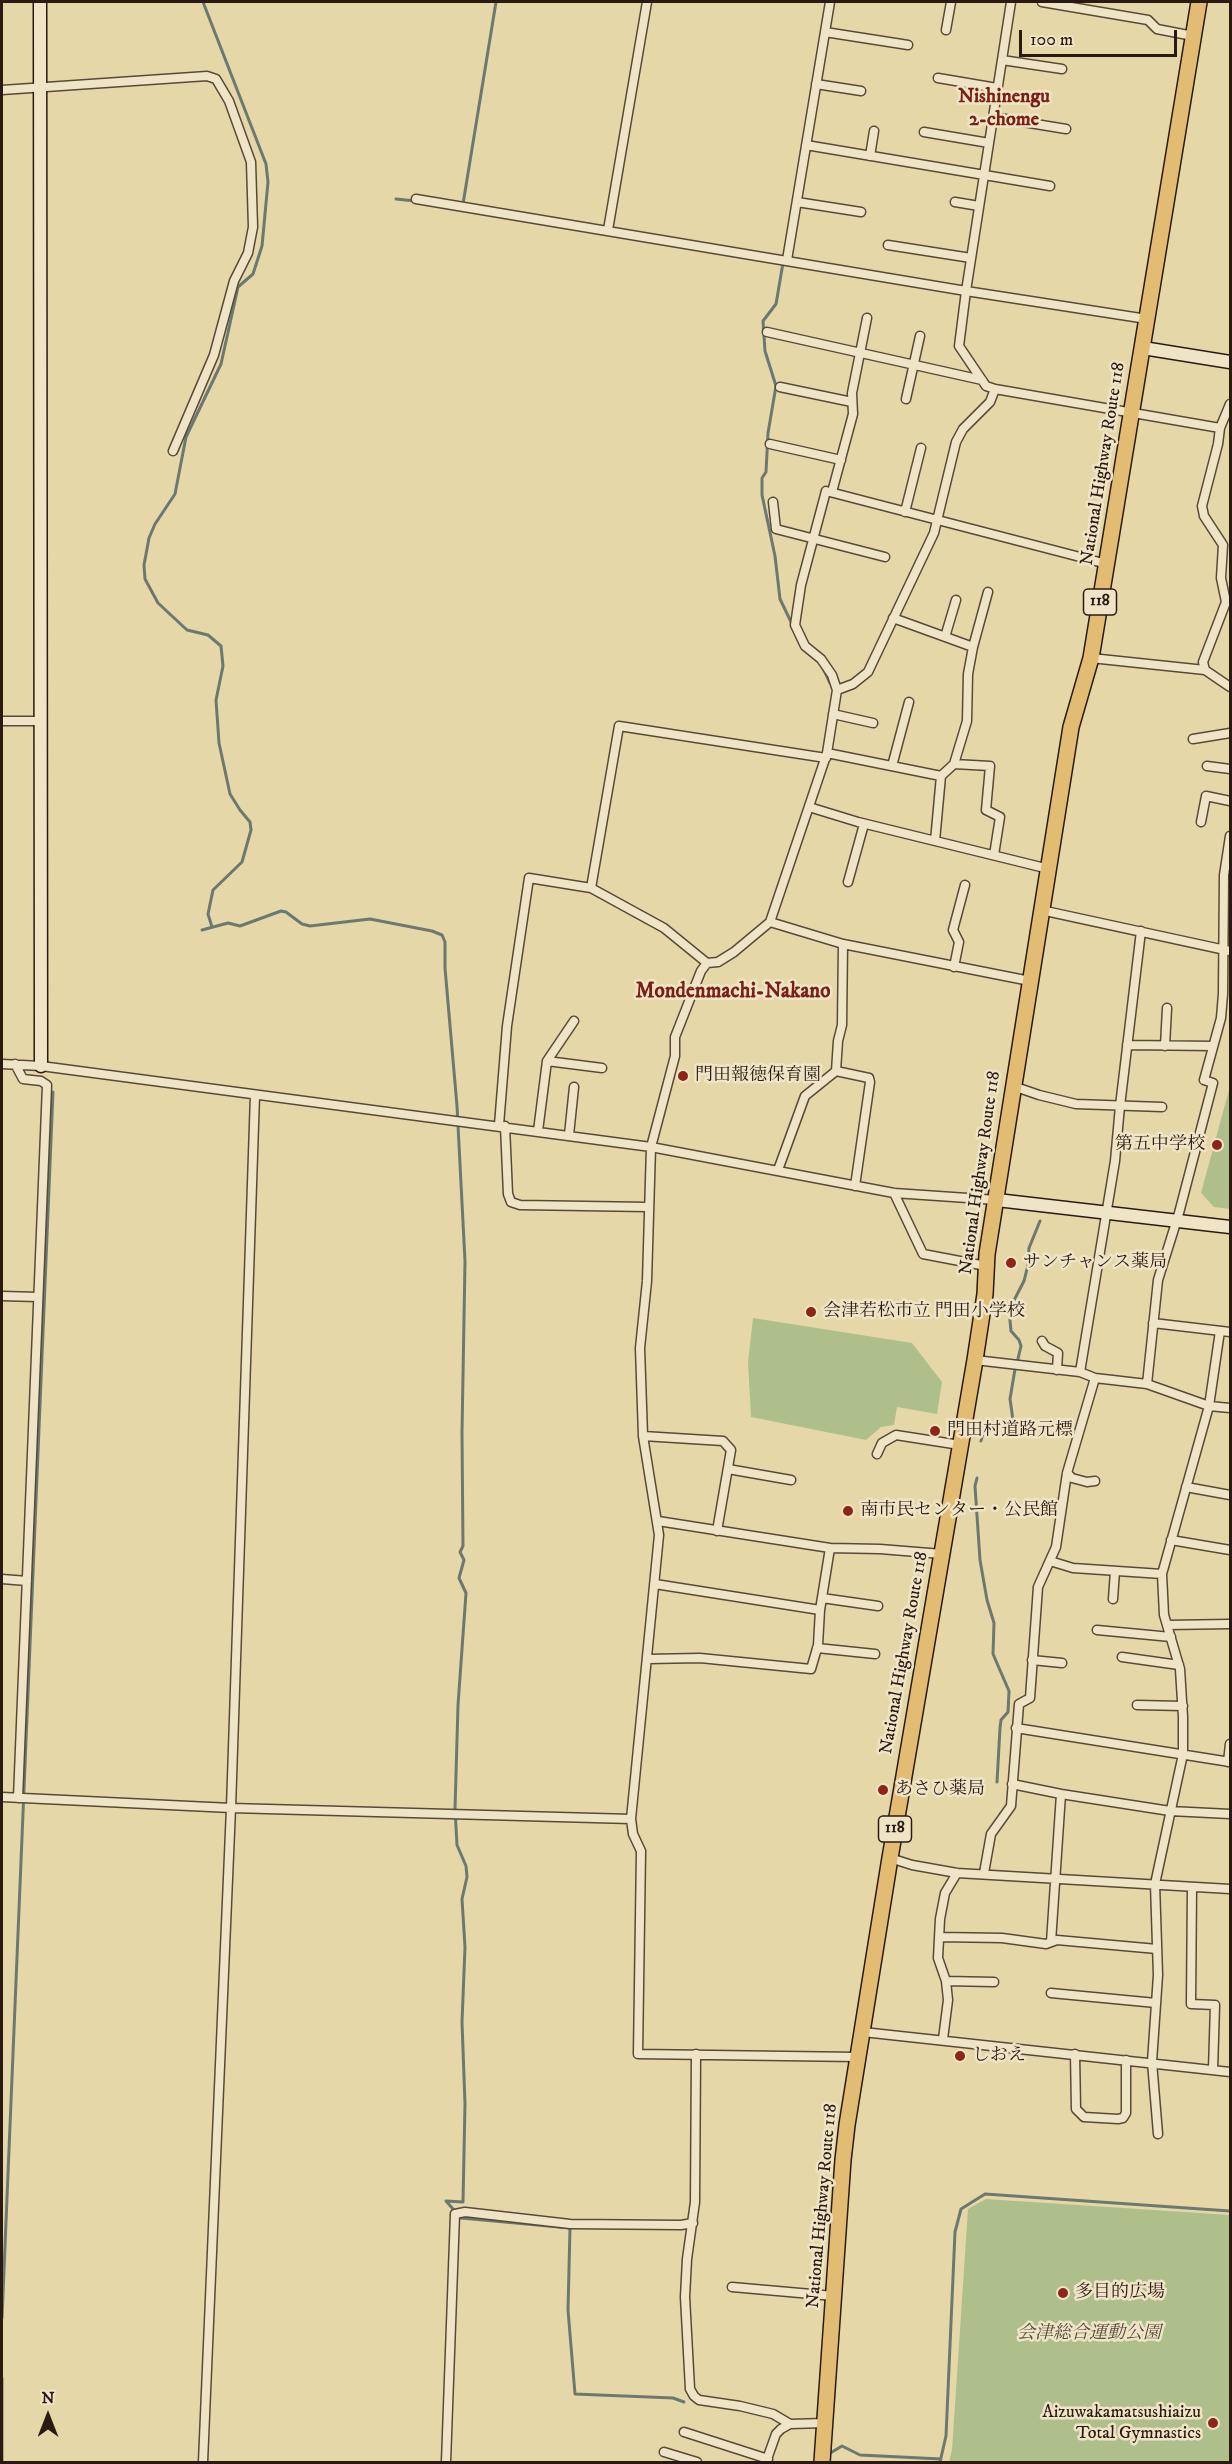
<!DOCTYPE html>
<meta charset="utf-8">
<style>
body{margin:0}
#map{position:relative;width:1232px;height:2464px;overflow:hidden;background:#e6d7a8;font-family:"IM FELL DW Pica",serif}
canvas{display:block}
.frame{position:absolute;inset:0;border:3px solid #2b1a12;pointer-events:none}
.north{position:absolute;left:18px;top:2386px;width:60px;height:60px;-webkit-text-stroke:4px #efe5c6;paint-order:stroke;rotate:0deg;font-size:16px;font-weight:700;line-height:24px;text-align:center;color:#2b1a12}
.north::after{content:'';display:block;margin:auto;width:21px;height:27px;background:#2b1a12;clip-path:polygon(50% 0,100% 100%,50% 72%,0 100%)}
.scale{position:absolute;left:1019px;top:30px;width:158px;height:27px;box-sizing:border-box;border:3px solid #2b1a12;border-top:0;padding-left:8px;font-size:18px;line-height:21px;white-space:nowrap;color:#2b1a12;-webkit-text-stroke:4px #efe5c6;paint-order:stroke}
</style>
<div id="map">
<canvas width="1232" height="2464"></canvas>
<div class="frame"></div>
<div class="north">N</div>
<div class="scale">100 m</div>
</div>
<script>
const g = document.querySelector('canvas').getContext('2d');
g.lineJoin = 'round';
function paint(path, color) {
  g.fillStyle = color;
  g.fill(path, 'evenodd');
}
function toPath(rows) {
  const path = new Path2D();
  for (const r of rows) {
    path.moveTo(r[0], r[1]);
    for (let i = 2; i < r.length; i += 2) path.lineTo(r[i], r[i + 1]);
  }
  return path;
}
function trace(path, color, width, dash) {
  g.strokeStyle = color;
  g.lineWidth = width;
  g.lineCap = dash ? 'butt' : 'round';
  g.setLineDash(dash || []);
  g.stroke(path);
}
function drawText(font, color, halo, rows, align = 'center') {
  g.font = font + ' "IM FELL DW Pica","Noto Serif JP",serif';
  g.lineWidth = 5;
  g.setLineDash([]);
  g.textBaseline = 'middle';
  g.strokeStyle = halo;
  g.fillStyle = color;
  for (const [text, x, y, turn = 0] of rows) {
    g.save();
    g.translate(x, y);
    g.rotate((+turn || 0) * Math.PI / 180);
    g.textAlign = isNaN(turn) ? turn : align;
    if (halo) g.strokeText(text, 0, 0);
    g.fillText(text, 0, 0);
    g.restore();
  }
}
paint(toPath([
 [1229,1090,1230,1090,1230,1209,1214,1207,1201,1193],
 [753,1318,912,1343,942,1382,937,1414,897,1407,894,1425,881,1427,866,1440,751,1417,748,1362],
 [986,2199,1230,2215,1230,2462,949,2462,952,2450,968,2209]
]), '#afbf8c');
trace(toPath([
 [203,2,266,164,268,182,262,246,253,274,238,287,221,364,186,437,175,494,155,524,149,538,144,565,145,579,158,603,187,630,208,635,221,646,223,666,216,700,219,743,230,794,240,810,250,822,251,830,242,862,213,890,208,914,212,927],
 [396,199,415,201],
 [463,204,496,2],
 [783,263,776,304,763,321,765,351,776,386,768,433,766,472,762,478,762,495,775,556,780,599,792,624],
 [824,670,830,683],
 [202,930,228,923,240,926,281,911,286,912,302,924,310,926,370,919,432,931,442,935,445,942,445,968,457,1106,465,1261,462,1433,463,1546,460,1552,464,1560,459,1578,466,1593,458,1705,455,1809,457,1845,466,1866,467,1877,462,1899,465,1947,462,2022,465,2104,463,2202,446,2201,461,2218,570,2228,568,2310,575,2394,673,2398,684,2402],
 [1017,1363,1021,1346,1019,1340,1011,1331,1009,1310,1024,1281,1028,1265,1029,1248,1040,1221],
 [981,1441,984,1429,1009,1425,1013,1420,1010,1399,1015,1369],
 [977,1478,975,1486,980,1560,987,1600,994,1623,993,1654,1009,1691,1008,1712,1001,1720,1000,1728,997,1782],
 [2,2318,53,1092],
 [2,2378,2,2462],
 [827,2455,842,2446,860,2455,941,2459],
 [940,2462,946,2436,955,2232,961,2209,985,2194,1230,2211]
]), '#6c7970', 3);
const street = toPath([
 [1011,2,966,291,959,346,986,386,995,389,1220,428],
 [1042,2,1148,20,1157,29,1193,36],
 [946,30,951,2],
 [825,32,908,45],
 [1002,60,1062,69],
 [938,78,997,88],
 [816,84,861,91],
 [2,90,207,76,216,79,229,101,251,162,253,227,248,253,234,281,214,355,173,451],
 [993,117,1066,129],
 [924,132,989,143],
 [806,145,1050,186],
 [870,156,874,131],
 [416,199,966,291,1147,319],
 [797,202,861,212],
 [955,202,979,206],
 [608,230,647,2],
 [888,245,971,258],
 [787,260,830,2],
 [767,332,982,380],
 [780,387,852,402],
 [906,399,920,336],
 [1230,404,1220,428,1218,444,1202,506,1204,516,1223,545,1221,578,1226,602,1203,662,1205,670,1230,687],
 [770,444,841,460],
 [832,492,853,414,852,393,867,318],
 [773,502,776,529,885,557],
 [905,512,921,448],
 [893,618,973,647],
 [945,637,956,600],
 [1091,658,1205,670],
 [837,690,853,684,868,672,934,533,956,442,963,429,990,402,995,389],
 [833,714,873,723],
 [2,721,40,721],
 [1193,739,1230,733],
 [827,753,941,776,954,764,967,721,968,674,973,647,988,592],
 [954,764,990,766,986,810,1000,817,994,855],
 [892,766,909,702],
 [1207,766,1230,769],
 [809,807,858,822,1049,869],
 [1201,822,1206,796,1230,801],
 [935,841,941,776],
 [848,882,864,824],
 [591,888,664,928,707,963,718,962,734,952,770,922,827,753,837,690,832,675,821,659,805,646,795,625,801,585,826,491,1107,564],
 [1041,910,1230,951],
 [770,922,843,944,1030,981],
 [707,963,701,971,675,1037,675,1056,651,1147,647,1281,640,1348,643,1436,659,1535,631,1819,633,1834,641,1851,638,2054,858,2057],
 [954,967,959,942,953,930,965,885],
 [1127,1045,1213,1046],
 [1165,1046,1167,1008],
 [547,1061,602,1068],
 [2,1064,41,1066,651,1147,894,1193,997,1200],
 [15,1064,23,1079,41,1081,47,1085,18,1798],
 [836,1071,869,1078,870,1082,855,1186],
 [1013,1086,1039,1095,1076,1104,1162,1107],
 [499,1125,507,1026,529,878,591,888,619,726,826,758],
 [505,1126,508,1194,511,1202,520,1205,648,1207],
 [538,1131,547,1061,574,1021],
 [569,1135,574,1087],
 [778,1170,805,1096,836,1071,838,1041,842,1025,843,944],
 [894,1193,923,1254,986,1266],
 [2,1296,38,1297],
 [1153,1323,1230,1332],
 [1042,1341,1045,1346,1058,1353,1057,1370],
 [975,1360,1080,1372,1095,1378,1147,1384,1209,1406,1230,1408],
 [1080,1372,1115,1161,1120,1106,1141,931],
 [1147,1384,1158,1280,1179,1213,1213,1083,1204,1080,1221,1018,1223,994,1224,875,1230,836],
 [643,1436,723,1441,731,1450,717,1531],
 [877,1454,882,1443,896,1435,960,1445],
 [728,1469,791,1480],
 [1067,1473,1072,1478,1087,1482,1095,1481],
 [1186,1487,1230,1495],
 [658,1521,830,1548,880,1549,942,1554],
 [1171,1540,1230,1550],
 [1050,1561,1073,1568,1162,1574],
 [2,1579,27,1581],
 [655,1584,820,1610],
 [822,1598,878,1606],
 [1113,1599,1115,1571],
 [1167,1625,1230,1624],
 [1097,1630,1171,1637],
 [817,1648,875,1654],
 [1122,1657,1179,1665],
 [648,1659,700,1658,811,1669,818,1645,820,1610,830,1548],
 [1032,1660,1062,1663],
 [1137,1705,1183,1706],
 [1016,1728,1230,1762],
 [1228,1762,1230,1744],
 [1012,1784,1061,1794,1170,1811,1230,1814],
 [2,1797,231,1808,631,1819],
 [890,1858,912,1865,957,1873,1230,1889],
 [984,1873,991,1834,1011,1806,1019,1704,1030,1698,1038,1587,1056,1547,1067,1473,1095,1378],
 [1192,1887,1191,2004,1215,2005,1213,2070],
 [939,1937,1002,1938,1046,1944,1057,1940,1157,1949],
 [1051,1942,1061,1794],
 [946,1981,994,1982],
 [1051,1993,1156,2003],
 [863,2032,1230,2072],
 [943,2039,948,2000,946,1981,938,1958,940,1919,945,1893,957,1873],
 [696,2054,695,2202,687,2259,685,2297,690,2389,694,2396,699,2400,740,2406,773,2414,790,2424],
 [1075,2054,1076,2109,1084,2117,1118,2119,1123,2118,1126,2113,1126,2060],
 [1158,2134,1152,2062,1158,1975,1155,1884,1183,1754,1183,1717,1180,1669,1164,1615,1162,1574,1209,1406,1220,1331],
 [732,2287,834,2296],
 [684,2432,768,2459],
 [664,2452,697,2462],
 [203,2462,231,1808,255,1095],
 [446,2462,455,2214,465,2212,570,2224,681,2225,693,2223],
 [766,2462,776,2434,781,2429,790,2424,825,2423]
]);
const secondary = toPath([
 [40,2,41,1066],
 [1143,348,1230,362],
 [997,1200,1230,1227]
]);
const highway = toPath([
 [822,2462,843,2160,847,2125,890,1858,975,1360,985,1294,987,1254,1071,727,1091,658,1199,2]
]);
trace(street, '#5a4938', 11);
trace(secondary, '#2b1a12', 15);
trace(highway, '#2b1a12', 18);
trace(street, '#efe5c6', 8);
trace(secondary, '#efe5c6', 12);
trace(highway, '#e3bc74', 15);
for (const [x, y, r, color] of [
 [683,1076,6,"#8f2418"],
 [1217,1145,6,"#8f2418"],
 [1011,1263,6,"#8f2418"],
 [811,1312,6,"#8f2418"],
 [935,1431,6,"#8f2418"],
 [848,1511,6,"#8f2418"],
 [883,1790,6,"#8f2418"],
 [960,2056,6,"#8f2418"],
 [1063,2293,6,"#8f2418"],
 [1213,2423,6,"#8f2418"]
]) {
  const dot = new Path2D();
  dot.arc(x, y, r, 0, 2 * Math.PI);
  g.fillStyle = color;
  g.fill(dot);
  trace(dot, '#efe5c6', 2);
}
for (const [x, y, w] of [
 [1100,602,33],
 [895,1829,33]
]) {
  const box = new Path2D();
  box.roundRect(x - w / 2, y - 13, w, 26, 4.5);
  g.fillStyle = '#efe5c6';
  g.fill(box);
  trace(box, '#2b1a12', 1.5);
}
drawText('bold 16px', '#2b1a12', null, [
 ["118",1100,602],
 ["118",895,1829]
]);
drawText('18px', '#2b1a12', '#efe5c6', [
 ["National Highway Route 118",1104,464,-81],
 ["National Highway Route 118",981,1173,-82],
 ["National Highway Route 118",905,1653,-80],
 ["National Highway Route 118",823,2206,-85]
]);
drawText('18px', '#2b1a12', '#efe5c6', [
 ["門田報徳保育園",695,1076],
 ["第五中学校",1205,1145,"right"],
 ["サンチャンス薬局",1023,1263],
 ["会津若松市立 門田小学校",823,1312],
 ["門田村道路元標",947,1431],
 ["南市民センター・公民館",860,1511],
 ["あさひ薬局",895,1790],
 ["しおえ",972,2056],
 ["多目的広場",1075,2293],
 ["Aizuwakamatsushiaizu",1201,2413,"right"],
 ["Total Gymnastics",1201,2434,"right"]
], 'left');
drawText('italic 18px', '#534c37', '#efe5c6', [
 ["会津総合運動公園",1089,2334]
]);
drawText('bold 20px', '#7a1f14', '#efe5c6', [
 ["Nishinengu",1004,98],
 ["2-chome",1004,121]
]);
drawText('bold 21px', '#7a1f14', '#efe5c6', [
 ["Mondenmachi-Nakano",733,993]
]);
</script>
